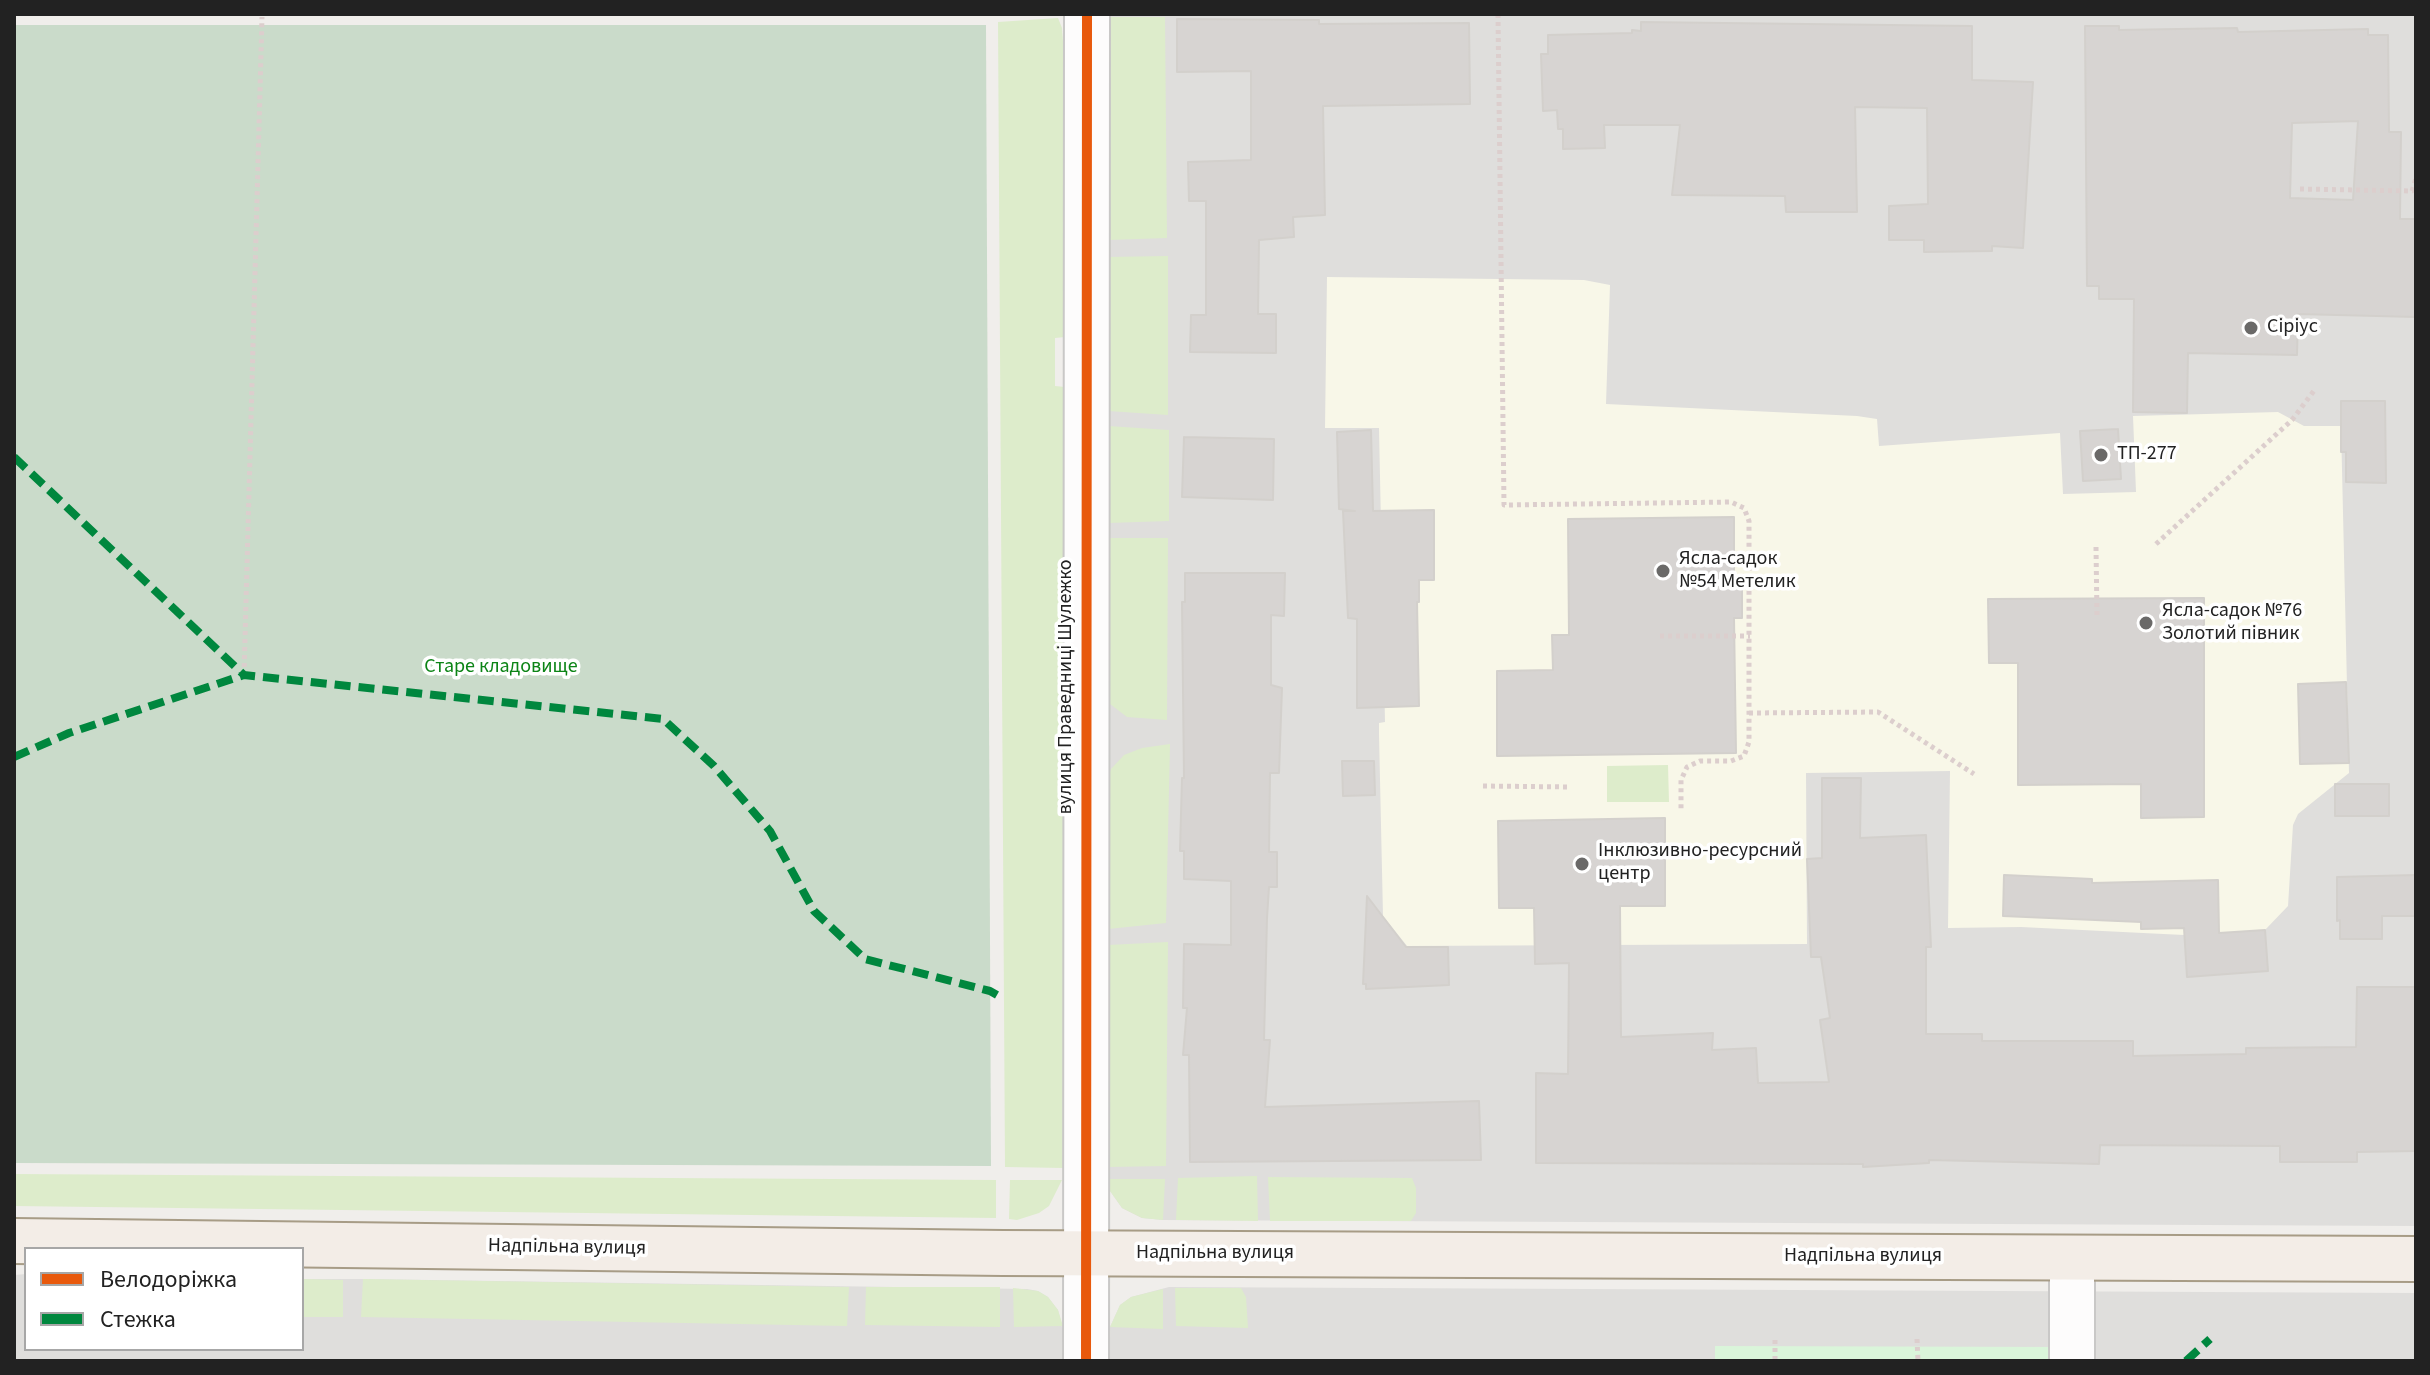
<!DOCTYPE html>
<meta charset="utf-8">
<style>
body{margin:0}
#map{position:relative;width:2430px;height:1375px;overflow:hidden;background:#f0eeeb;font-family:"Source Sans 3",sans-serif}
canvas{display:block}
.frame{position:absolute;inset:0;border:16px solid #222;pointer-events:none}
.legend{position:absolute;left:24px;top:1247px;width:280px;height:104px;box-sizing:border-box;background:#fff;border:2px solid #a7a7a7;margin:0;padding:10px 14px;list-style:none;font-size:24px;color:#222}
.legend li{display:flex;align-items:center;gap:16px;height:40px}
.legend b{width:40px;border:2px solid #a7a7a7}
</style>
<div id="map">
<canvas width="2430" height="1375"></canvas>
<div class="frame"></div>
<ul class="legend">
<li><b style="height:10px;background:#e8590c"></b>Велодоріжка</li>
<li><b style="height:10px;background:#00873e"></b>Стежка</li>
</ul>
</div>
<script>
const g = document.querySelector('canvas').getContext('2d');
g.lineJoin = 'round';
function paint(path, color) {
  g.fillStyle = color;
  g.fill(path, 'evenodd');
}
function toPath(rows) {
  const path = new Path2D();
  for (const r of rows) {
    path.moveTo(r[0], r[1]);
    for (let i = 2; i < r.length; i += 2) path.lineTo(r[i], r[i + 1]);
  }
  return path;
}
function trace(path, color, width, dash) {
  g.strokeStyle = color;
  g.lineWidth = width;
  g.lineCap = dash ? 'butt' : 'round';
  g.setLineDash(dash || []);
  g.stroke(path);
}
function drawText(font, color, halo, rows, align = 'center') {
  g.font = font + ' "Source Sans 3",sans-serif';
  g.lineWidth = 7;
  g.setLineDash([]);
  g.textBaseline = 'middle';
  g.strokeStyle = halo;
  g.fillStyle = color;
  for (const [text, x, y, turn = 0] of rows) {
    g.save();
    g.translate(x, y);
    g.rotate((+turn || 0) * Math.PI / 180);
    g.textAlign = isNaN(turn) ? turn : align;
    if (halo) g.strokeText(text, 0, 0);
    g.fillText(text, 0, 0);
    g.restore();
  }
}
paint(toPath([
 [1109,14,2416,14,2416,1226,1163,1220,1142,1218,1122,1208,1110,1191,1108,1179],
 [26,1274,26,1349,302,1349,302,1279,363,1279,1027,1289,1038,1291,1048,1297,1058,1310,1065,1340,1065,1361,14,1361,14,1275],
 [1169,1287,2416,1293,2416,1361,1108,1361,1110,1327,1120,1305,1131,1297]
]), '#dfdedc');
paint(toPath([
 [1327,277,1584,280,1610,285,1606,404,1857,416,1877,419,1879,446,2060,433,2063,494,2136,492,2133,416,2278,412,2304,426,2341,426,2349,773,2298,814,2293,825,2288,906,2265,930,2184,935,2021,927,1948,928,1950,771,1806,773,1807,944,1407,946,1383,916,1379,734,1379,723,1385,722,1379,428,1325,428]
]), '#f8f7e8');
paint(toPath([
 [1109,17,1165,17,1167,238,1108,240],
 [1058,18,1062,28,1065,68,1065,337,1055,338,1055,386,1065,387,1064,1168,1005,1167,998,22],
 [1168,256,1168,415,1108,411,1108,257],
 [1108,426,1169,430,1169,521,1108,523],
 [1108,538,1168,538,1167,720,1127,717,1110,704],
 [1170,744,1166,923,1108,929,1108,779,1111,769,1124,755,1142,748],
 [1668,765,1669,802,1607,802,1607,766],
 [1168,942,1166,1166,1108,1167,1108,945],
 [14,1174,996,1180,996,1218,14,1206],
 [1257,1176,1258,1221,1176,1220,1178,1178],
 [1268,1177,1412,1178,1416,1188,1416,1213,1411,1221,1270,1221],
 [1108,1179,1165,1179,1163,1220,1142,1218,1122,1208,1110,1191],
 [1010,1180,1062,1180,1049,1206,1039,1213,1017,1220,1009,1219],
 [302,1279,343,1280,343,1317,302,1317],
 [363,1279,849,1287,847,1326,361,1317],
 [866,1287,1000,1287,1000,1327,865,1325],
 [1013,1288,1038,1291,1048,1297,1058,1310,1063,1326,1014,1327],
 [1175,1288,1241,1288,1246,1297,1248,1328,1176,1326],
 [1163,1289,1163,1329,1110,1327,1120,1305,1131,1297]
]), '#ddeccb');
paint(toPath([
 [14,25,986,25,991,1166,14,1163]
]), '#cadbca');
paint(toPath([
 [1715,1346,2061,1347,2061,1361,1715,1361]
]), '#daf5da');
const building = toPath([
 [1177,19,1319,20,1319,24,1469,23,1470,104,1323,106,1325,215,1293,217,1294,237,1259,240,1258,314,1276,314,1276,353,1190,352,1191,315,1206,315,1206,201,1189,201,1188,162,1251,160,1251,71,1177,72,1177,19],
 [1641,22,1972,26,1972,80,2033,82,2023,248,1992,246,1992,251,1924,252,1924,240,1889,240,1889,206,1928,204,1927,108,1855,107,1857,212,1786,212,1785,196,1672,195,1680,125,1604,125,1605,148,1563,149,1563,129,1558,129,1557,110,1543,111,1541,54,1548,54,1548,35,1632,33,1632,30,1641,31,1641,22],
 [2085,26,2119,26,2119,30,2237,28,2238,32,2368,29,2368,35,2388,35,2389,132,2401,132,2400,219,2416,219,2416,317,2298,314,2297,355,2188,353,2187,413,2133,412,2134,299,2099,299,2099,286,2087,286,2085,26],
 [2358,121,2353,200,2290,198,2292,123,2358,121],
 [2341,401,2385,401,2386,483,2346,482,2346,452,2341,452,2341,401],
 [2118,429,2121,479,2083,481,2080,431,2118,429],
 [1371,430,1373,511,1434,510,1434,580,1419,580,1419,602,1417,602,1419,706,1357,708,1357,619,1348,618,1343,511,1355,511,1339,509,1337,432,1371,430],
 [1184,437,1274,439,1273,500,1182,497,1184,437],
 [1734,517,1734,582,1742,583,1742,618,1734,618,1736,753,1497,756,1497,671,1553,670,1552,635,1569,635,1568,519,1734,517],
 [1185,573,1285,573,1284,616,1271,615,1271,685,1282,688,1279,773,1270,773,1269,852,1277,852,1277,887,1269,887,1267,918,1264,1040,1270,1040,1265,1107,1479,1101,1481,1160,1190,1162,1189,1055,1183,1055,1187,1008,1183,1008,1184,944,1231,945,1231,881,1184,879,1184,851,1180,851,1182,778,1184,778,1182,602,1185,602,1185,573],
 [2204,598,2204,817,2141,818,2141,784,2018,785,2018,663,1989,663,1988,599,2204,598],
 [2346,682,2349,763,2300,764,2298,684,2346,682],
 [1342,761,1374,761,1375,795,1343,796,1342,761],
 [1822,778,1861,778,1860,838,1926,835,1931,947,1926,947,1926,1034,1982,1034,1982,1041,2133,1041,2133,1056,2246,1054,2246,1048,2356,1047,2357,987,2416,987,2416,1151,2357,1152,2357,1162,2280,1162,2280,1146,2100,1145,2099,1164,1929,1160,1929,1163,1863,1167,1863,1164,1536,1163,1536,1073,1568,1074,1569,963,1535,964,1534,908,1499,908,1498,821,1665,818,1665,906,1620,906,1621,1037,1713,1033,1712,1050,1756,1048,1758,1083,1829,1082,1820,1020,1830,1018,1821,957,1811,957,1807,859,1822,858,1822,778],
 [2335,784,2389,784,2389,816,2335,816,2335,784],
 [2004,875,2092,879,2092,883,2218,880,2219,933,2265,930,2268,971,2187,977,2184,928,2141,929,2141,922,2003,916,2004,875],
 [2416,875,2416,916,2382,916,2382,939,2340,939,2340,920,2337,921,2337,877,2416,875],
 [1367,896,1406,947,1448,947,1449,985,1366,989,1366,984,1363,984,1367,896]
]);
paint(building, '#d7d4d2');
trace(building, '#d3d0cc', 2);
const minor = toPath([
 [1086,1361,1087,14],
 [2072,1361,2072,1258]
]);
const major = toPath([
 [14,1241,1003,1253,2416,1259]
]);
trace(minor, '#c9c8c7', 48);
trace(major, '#a79c86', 48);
trace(toPath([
 [1498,14,1504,505,1731,502,1744,508,1749,521,1749,742,1744,756,1731,761,1700,761,1687,767,1681,780,1681,810],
 [2300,189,2412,191,2416,178],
 [2156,544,2292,420,2316,388],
 [2096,547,2097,617],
 [1660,636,1750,636],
 [244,675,262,17],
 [1749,713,1878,712,1974,774],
 [1483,786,1570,787],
 [1917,1339,1918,1361],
 [1775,1340,1775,1361]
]), '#dccecd', 5, [4, 4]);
trace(minor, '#fdfcfc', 44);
trace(major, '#f3ede7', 44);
trace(toPath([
 [14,457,244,675,663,719,714,766,770,831,814,911,865,959,990,991,997,995],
 [14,757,69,733,244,675],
 [2186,1361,2210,1339]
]), '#00873e', 8, [16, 8]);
trace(toPath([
 [1086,1361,1087,14]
]), '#e8590c', 10);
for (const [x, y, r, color] of [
 [2251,328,8,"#6a6968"],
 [2101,455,8,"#6a6968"],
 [1663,571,8,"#6a6968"],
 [2146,623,8,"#6a6968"],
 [1582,864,8,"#6a6968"]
]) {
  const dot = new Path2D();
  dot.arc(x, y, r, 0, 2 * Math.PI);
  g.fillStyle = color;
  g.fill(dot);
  trace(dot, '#fff', 3);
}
drawText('20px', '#222', '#fff', [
 ["Сіріус",2267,328],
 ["ТП-277",2117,455],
 ["Ясла-садок",1679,560],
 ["№54 Метелик",1679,583],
 ["Ясла-садок №76",2162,612],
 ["Золотий півник",2162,635],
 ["Інклюзивно-ресурсний",1598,852],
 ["центр",1598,875]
], 'left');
drawText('20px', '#0c8416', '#fff', [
 ["Старе кладовище",501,668]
]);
drawText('20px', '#222', '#fff', [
 ["вулиця Праведниці Шулежко",1067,687,-90],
 ["Надпільна вулиця",567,1248,1],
 ["Надпільна вулиця",1215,1254],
 ["Надпільна вулиця",1863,1257]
]);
</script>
